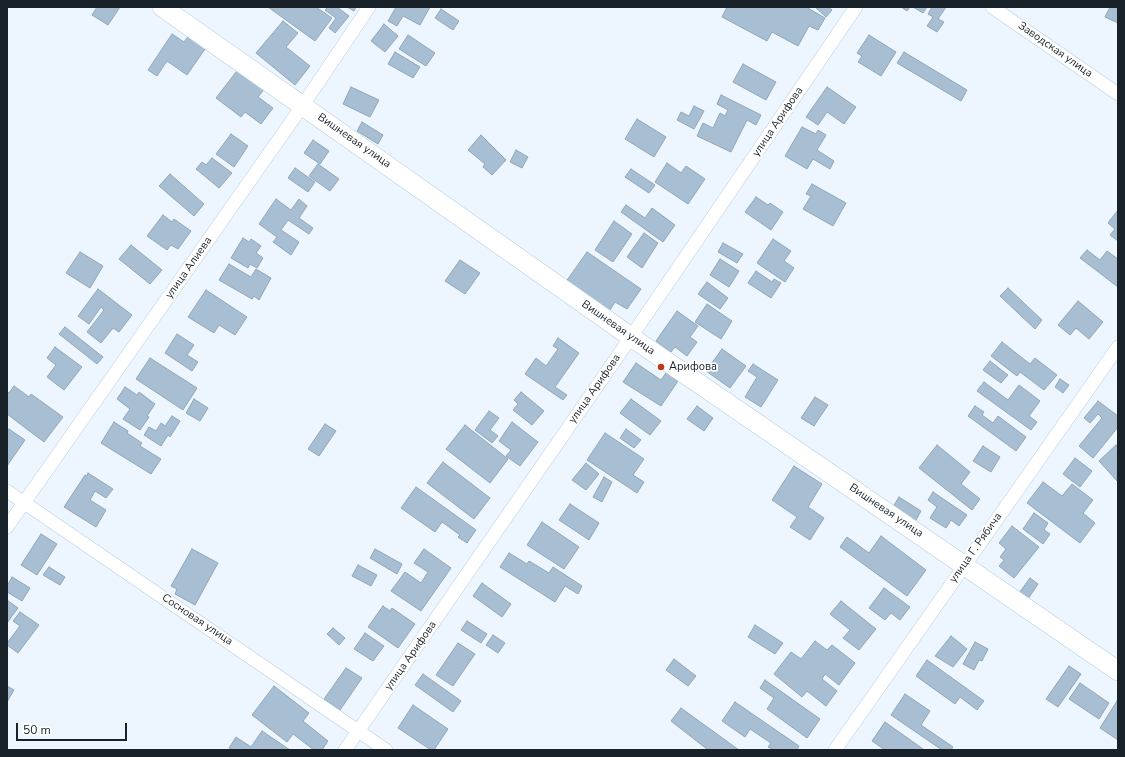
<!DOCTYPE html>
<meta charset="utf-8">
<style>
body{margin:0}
#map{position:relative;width:1125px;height:757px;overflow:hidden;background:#edf6ff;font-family:"Nunito Sans",sans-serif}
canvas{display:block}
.frame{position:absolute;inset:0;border:8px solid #192129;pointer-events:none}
.scale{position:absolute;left:16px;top:723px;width:111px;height:18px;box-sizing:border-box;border:2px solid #192129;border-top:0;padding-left:5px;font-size:12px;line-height:14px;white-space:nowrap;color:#192129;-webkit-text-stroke:3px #fff;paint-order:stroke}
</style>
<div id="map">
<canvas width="1125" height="757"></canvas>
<div class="frame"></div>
<div class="scale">50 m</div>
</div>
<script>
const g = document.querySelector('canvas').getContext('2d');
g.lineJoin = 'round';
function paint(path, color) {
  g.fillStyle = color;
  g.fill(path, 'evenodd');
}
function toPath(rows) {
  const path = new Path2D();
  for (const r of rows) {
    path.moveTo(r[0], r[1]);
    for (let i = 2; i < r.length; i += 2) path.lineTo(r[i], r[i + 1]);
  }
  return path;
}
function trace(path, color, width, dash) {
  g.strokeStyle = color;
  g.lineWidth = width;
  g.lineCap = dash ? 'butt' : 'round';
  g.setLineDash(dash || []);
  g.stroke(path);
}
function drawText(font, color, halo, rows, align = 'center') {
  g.font = font + ' "Nunito Sans",sans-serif';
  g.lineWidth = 3.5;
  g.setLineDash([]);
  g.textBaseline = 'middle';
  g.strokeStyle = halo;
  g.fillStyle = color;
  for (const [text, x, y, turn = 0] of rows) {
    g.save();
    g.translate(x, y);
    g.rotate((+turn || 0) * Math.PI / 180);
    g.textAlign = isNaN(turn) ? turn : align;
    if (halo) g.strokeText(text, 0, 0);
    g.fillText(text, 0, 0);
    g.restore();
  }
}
const building = toPath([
 [97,7,120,7,108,25,92,15,97,7],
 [268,7,316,7,332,18,315,41,268,7],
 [328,7,337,7,349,16,335,33,329,28,336,18,325,10,328,7],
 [347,7,356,7,354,11,347,7],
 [396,7,430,7,420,25,403,16,397,26,388,21,396,7],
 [727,7,806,7,825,18,818,30,809,26,798,46,772,32,767,41,722,17,727,7],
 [817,7,828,7,832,10,826,17,816,8,817,7],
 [901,7,910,7,907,11,901,7],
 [913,7,927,7,923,13,913,7],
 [932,7,946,7,938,19,944,22,937,32,927,26,933,17,928,14,932,7],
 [1110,7,1118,7,1118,23,1105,17,1110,7],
 [441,9,459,21,453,30,435,18,441,9],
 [283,21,298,33,286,47,310,66,295,85,256,53,283,21],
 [384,24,398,36,385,52,371,41,384,24],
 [172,34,184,42,190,34,207,46,187,75,167,61,157,76,148,70,172,34],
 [408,35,435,53,426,66,399,49,408,35],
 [869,35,896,52,881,76,858,62,862,56,857,53,869,35],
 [395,52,420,67,413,78,388,64,395,52],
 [904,52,967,90,961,101,897,63,904,52],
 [743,64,776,82,766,100,733,82,743,64],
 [240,67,266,87,258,97,273,108,261,124,245,112,241,117,216,98,240,67],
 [351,87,379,100,370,117,343,104,351,87],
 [827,87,856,107,844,124,827,112,818,125,806,117,827,87],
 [721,95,761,115,756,125,747,120,731,152,697,136,703,123,713,128,720,113,725,116,728,110,717,104,721,95],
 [694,106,704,111,694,129,677,120,681,112,689,116,694,106],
 [637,119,666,137,654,157,625,139,637,119],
 [362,122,383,135,378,144,357,131,362,122],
 [802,127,816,134,818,130,826,135,817,150,834,161,830,169,813,159,807,169,785,156,802,127],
 [231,134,248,146,234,167,216,154,231,134],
 [481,135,506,160,492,175,483,167,485,164,468,150,481,135],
 [313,140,329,151,320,164,304,153,313,140],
 [516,150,528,157,522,168,510,162,516,150],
 [212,158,232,173,219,188,196,169,202,162,206,165,212,158],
 [667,163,681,173,686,166,705,179,688,204,655,182,667,163],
 [318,164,339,179,330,191,309,176,318,164],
 [295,168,315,182,308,192,288,178,295,168],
 [631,169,655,185,649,193,625,177,631,169],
 [170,174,204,204,194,216,159,186,170,174],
 [812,184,846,203,833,226,803,209,811,196,806,194,812,184],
 [756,197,768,205,770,203,783,212,771,230,745,212,756,197],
 [276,199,291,210,299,199,307,206,299,218,313,228,309,234,288,220,281,230,299,242,291,255,273,242,277,237,259,224,276,199],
 [626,205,645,218,652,208,675,225,663,242,621,212,626,205],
 [1118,210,1118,241,1110,235,1115,229,1108,223,1118,210],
 [163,215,172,222,174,219,191,231,178,249,171,245,167,250,147,236,163,215],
 [614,221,632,234,613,262,595,250,614,221],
 [644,233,658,243,642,268,627,257,644,233],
 [243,238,249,242,251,239,261,246,256,253,263,258,257,268,250,264,248,268,231,258,243,238],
 [773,239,791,251,784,261,794,268,785,282,757,263,773,239],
 [723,243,743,254,737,263,718,252,723,243],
 [131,245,162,270,150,284,119,259,131,245],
 [1087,250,1100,260,1107,251,1118,259,1118,287,1080,258,1087,250],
 [80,252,103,266,90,288,66,273,80,252],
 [587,252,641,289,627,309,615,302,608,313,565,283,587,252],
 [720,259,739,271,729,287,710,275,720,259],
 [460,260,480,273,465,294,445,281,460,260],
 [229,264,251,277,256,269,271,278,259,300,254,296,252,299,219,280,229,264],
 [756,271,772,282,774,279,781,283,771,298,748,283,756,271],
 [707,282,728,298,720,309,698,294,707,282],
 [1008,288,1042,320,1035,329,1000,296,1008,288],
 [98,289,132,315,119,332,113,328,101,343,87,332,104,310,101,307,89,324,78,316,98,289],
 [206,290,247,317,235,335,219,325,214,333,188,317,206,290],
 [1078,301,1103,322,1089,339,1076,328,1070,335,1058,325,1078,301],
 [707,304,732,321,721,339,695,322,707,304],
 [677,311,698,326,690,337,697,342,687,356,675,347,671,352,656,341,677,311],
 [65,327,103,357,97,364,59,334,65,327],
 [177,334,194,345,187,355,198,362,192,371,165,353,177,334],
 [558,338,579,353,555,387,567,395,563,400,525,374,536,358,546,366,558,349,553,346,558,338],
 [1002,342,1030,364,1035,358,1057,375,1044,390,1020,372,1017,376,991,356,1002,342],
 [55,347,82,367,64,390,47,377,56,365,47,358,55,347],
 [722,349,746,366,730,388,706,371,722,349],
 [150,358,197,388,183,410,136,379,150,358],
 [990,361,1008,375,1001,383,983,370,990,361],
 [636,363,661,380,666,373,678,381,661,406,623,382,636,363],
 [753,364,778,380,761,407,745,397,757,377,748,371,753,364],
 [1060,379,1069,385,1063,393,1055,387,1060,379],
 [984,382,1008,400,1019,385,1040,401,1029,416,1037,422,1031,430,977,391,984,382],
 [14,386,29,397,31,394,63,417,44,442,7,414,7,392,9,393,14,386],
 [125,387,137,395,139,392,155,404,147,416,149,417,140,430,123,419,130,409,117,399,125,387],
 [521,392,544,411,532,425,513,410,518,404,514,400,521,392],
 [815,397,828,405,814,426,801,418,815,397],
 [194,399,208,408,200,421,186,413,194,399],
 [631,399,661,421,650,435,620,413,631,399],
 [1098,401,1118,416,1118,427,1093,458,1079,446,1102,418,1098,414,1090,423,1084,418,1098,401],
 [697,406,713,418,704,431,687,419,697,406],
 [975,406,984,412,982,415,993,423,998,416,1026,437,1016,451,968,416,975,406],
 [489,411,499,418,490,430,498,436,492,443,475,430,489,411],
 [172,416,180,421,170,437,168,435,161,446,144,435,149,427,156,431,161,423,165,426,172,416],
 [114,422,128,431,127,433,142,443,140,446,161,459,151,474,101,443,114,422],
 [512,422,538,442,520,466,506,456,511,450,499,441,512,422],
 [325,424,336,431,319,456,308,449,325,424],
 [465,425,508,459,490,483,446,449,465,425],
 [9,429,25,440,7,466,7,432,9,429],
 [626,429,641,440,634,448,620,438,626,429],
 [605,433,644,459,633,475,644,482,637,493,587,460,605,433],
 [937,445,970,472,961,484,980,499,972,510,919,468,937,445],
 [1116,445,1118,447,1117,481,1099,461,1116,445],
 [983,446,1000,457,991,472,973,461,983,446],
 [1075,458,1092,471,1080,487,1063,474,1075,458],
 [443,462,490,498,474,519,427,483,443,462],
 [586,463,599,474,586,490,572,480,586,463],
 [794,466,822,484,808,507,824,518,810,540,790,527,797,517,772,500,794,466],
 [88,473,113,489,106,498,95,491,90,500,106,510,96,527,64,507,85,475,87,476,88,473],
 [604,477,612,482,602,502,593,497,604,477],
 [1043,482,1062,496,1072,484,1093,500,1083,513,1095,523,1080,543,1027,503,1043,482],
 [416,487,476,530,467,543,458,537,460,535,442,522,435,532,401,508,416,487],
 [933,492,967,515,959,526,951,520,946,528,930,518,937,507,928,500,933,492],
 [899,497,921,511,915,522,893,507,899,497],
 [570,504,599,523,589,540,559,520,570,504],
 [1034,513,1048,523,1044,530,1050,534,1043,544,1023,529,1034,513],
 [542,522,579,547,564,569,527,545,542,522],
 [1012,526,1039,547,1014,578,999,566,1004,560,1000,557,1006,549,999,543,1012,526],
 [41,534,57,544,37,575,21,565,41,534],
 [881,536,926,570,907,596,840,547,847,537,869,553,881,536],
 [192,549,218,563,195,605,175,594,177,589,171,586,192,549],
 [375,549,402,564,397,574,370,558,375,549],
 [424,549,451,568,421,611,391,591,405,572,421,583,428,572,414,563,424,549],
 [509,553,527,564,529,561,549,573,553,567,582,586,578,594,565,586,555,602,500,567,509,553],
 [358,565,377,575,371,586,352,576,358,565],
 [49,567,65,577,60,585,43,575,49,567],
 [12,577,30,588,22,601,7,592,7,586,12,577],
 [1030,578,1038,584,1028,599,1019,593,1030,578],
 [482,583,511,604,502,617,473,596,482,583],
 [884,588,910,607,900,620,891,613,885,620,869,608,884,588],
 [7,600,18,608,7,623,7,600],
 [841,601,876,629,859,650,843,638,850,630,830,614,841,601],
 [383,606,390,611,392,608,415,624,398,648,368,627,383,606],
 [20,612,39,625,18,653,7,645,7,643,20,626,13,621,20,612],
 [467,621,487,634,481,643,461,630,467,621],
 [755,625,783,643,775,654,748,637,755,625],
 [333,628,345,638,339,645,327,634,333,628],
 [365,633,384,646,373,661,354,649,365,633],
 [493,635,505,643,498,653,486,645,493,635],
 [951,636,967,649,953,667,935,656,951,636],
 [815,641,827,650,832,645,855,663,839,685,825,674,822,679,837,691,826,706,807,691,802,697,774,674,791,652,801,659,815,641],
 [975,642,988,649,982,661,979,660,974,670,963,664,975,642],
 [458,643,475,654,453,686,436,675,458,643],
 [674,659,696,676,688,686,666,670,674,659],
 [927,660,984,701,977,710,960,697,955,704,916,676,927,660],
 [1069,666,1081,674,1058,707,1046,699,1069,666],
 [346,668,362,678,340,710,324,699,346,668],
 [423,674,461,701,453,712,415,685,423,674],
 [765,680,820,719,807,738,767,709,774,698,760,688,765,680],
 [1080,683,1109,703,1099,719,1069,699,1080,683],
 [7,686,14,690,7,702,7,686],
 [274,686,309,713,303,721,328,741,322,750,314,750,293,734,287,742,252,715,274,686],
 [905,694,930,711,921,725,953,747,951,750,942,750,891,715,905,694],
 [1117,701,1118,702,1118,740,1100,728,1117,701],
 [735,702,799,746,797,750,774,750,768,747,771,743,750,729,745,737,722,721,735,702],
 [413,705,448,729,434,750,431,750,398,728,413,705],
 [681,708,739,750,708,750,671,721,681,708],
 [885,722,923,749,922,750,885,750,872,741,885,722],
 [262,731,290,750,233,750,229,748,236,737,251,747,262,731]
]);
paint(building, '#a8bfd3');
trace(building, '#8fa6b9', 1);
const street = toPath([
 [992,7,1118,94],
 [7,491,386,750],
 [7,527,303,105,369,7],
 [345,750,631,337,856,7],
 [835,750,1118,347]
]);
const secondary = toPath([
 [162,7,631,337,1118,671]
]);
trace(street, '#b7cee2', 14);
trace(secondary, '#b7cee2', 20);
trace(street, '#fff', 13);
trace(secondary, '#fff', 19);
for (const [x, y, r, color] of [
 [661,367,4,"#c03616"]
]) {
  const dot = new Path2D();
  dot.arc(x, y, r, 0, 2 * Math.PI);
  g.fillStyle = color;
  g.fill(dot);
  trace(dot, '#fff', 1.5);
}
drawText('11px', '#192129', '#fff', [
 ["Заводская улица",1055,50,35],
 ["улица Арифова",778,122,-56],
 ["Вишневая улица",354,141,35],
 ["улица Алиева",189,268,-55],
 ["Вишневая улица",618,328,35],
 ["улица Арифова",595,389,-55],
 ["Вишневая улица",886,511,34],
 ["улица Г. Рябича",976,548,-55],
 ["Сосновая улица",197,620,34],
 ["улица Арифова",411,656,-55]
]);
drawText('11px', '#192129', '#fff', [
 ["Арифова",669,367]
], 'left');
</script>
